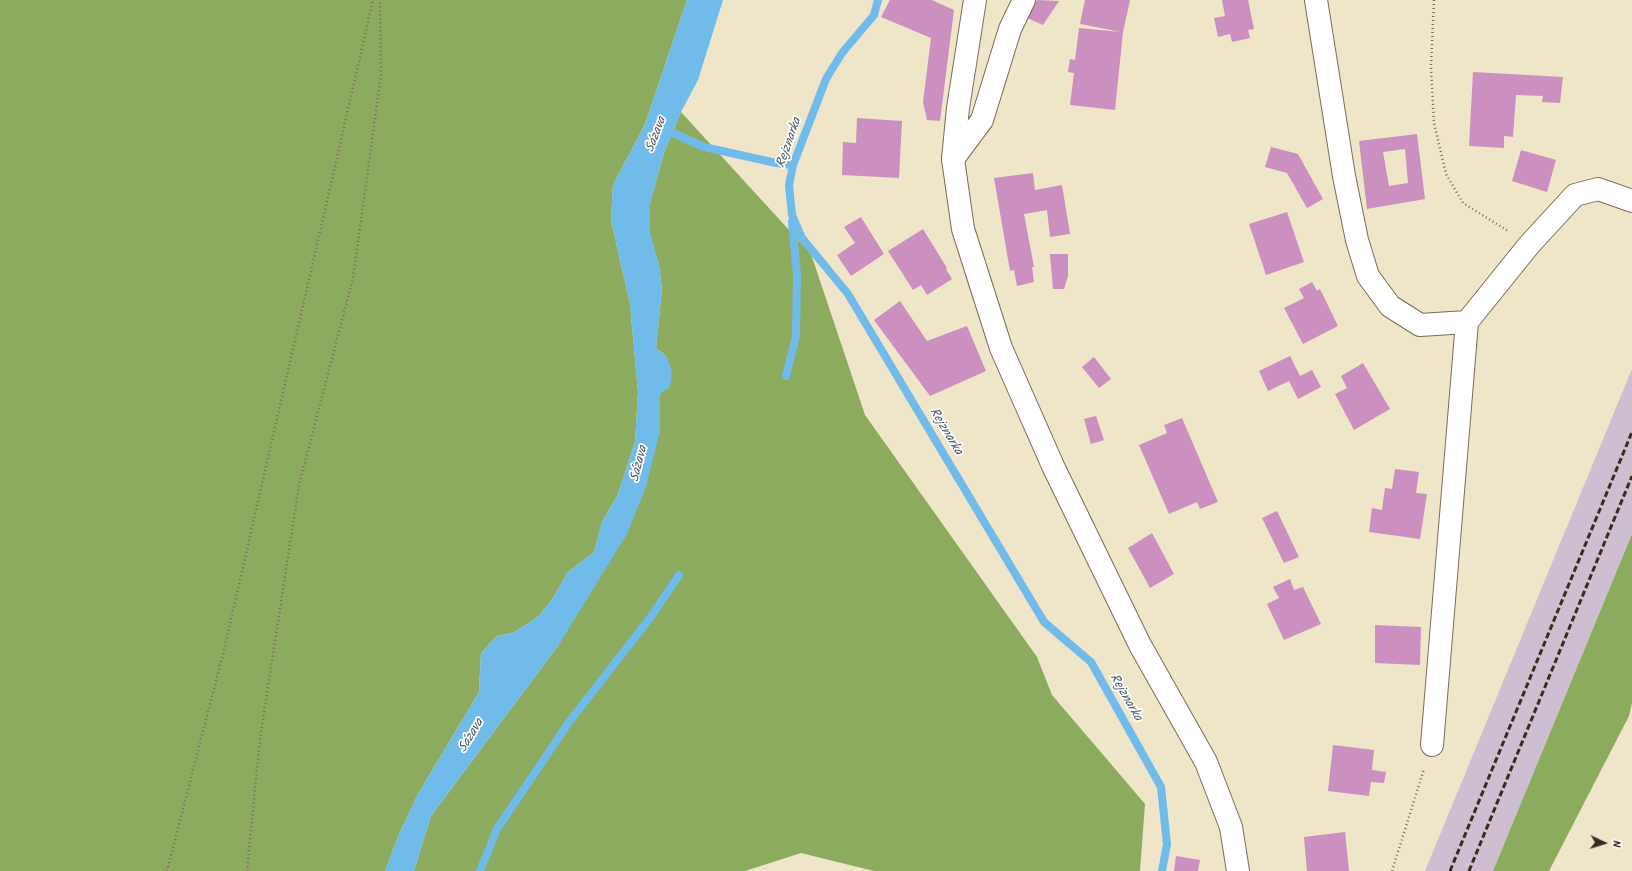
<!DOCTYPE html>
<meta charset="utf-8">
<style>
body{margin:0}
#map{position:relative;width:1632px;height:871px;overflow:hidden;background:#efe5c8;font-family:Kalam,sans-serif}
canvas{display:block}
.north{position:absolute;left:1584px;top:823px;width:40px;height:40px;-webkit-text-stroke:3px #fff;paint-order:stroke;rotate:94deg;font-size:11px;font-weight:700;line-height:16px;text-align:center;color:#3b2a1e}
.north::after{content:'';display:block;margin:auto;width:14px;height:18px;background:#3b2a1e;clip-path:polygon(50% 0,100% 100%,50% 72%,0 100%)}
</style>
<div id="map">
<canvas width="1632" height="871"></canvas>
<div class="north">N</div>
</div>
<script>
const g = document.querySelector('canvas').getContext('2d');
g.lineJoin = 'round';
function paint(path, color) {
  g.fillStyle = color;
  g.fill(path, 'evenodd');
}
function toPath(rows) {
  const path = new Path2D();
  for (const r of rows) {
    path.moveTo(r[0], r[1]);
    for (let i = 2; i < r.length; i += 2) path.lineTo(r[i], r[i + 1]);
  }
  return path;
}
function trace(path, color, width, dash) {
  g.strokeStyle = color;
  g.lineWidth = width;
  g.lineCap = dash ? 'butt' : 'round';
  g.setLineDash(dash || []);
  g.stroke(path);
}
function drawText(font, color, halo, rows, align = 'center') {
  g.font = font + ' Kalam,sans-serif';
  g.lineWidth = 3.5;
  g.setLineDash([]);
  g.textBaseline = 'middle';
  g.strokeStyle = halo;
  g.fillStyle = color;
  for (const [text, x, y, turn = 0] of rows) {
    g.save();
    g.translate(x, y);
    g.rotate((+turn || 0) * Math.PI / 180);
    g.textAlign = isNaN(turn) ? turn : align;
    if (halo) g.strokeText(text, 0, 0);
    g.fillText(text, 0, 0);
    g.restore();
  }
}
paint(toPath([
 [1632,369,1632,534,1493,871,1425,871]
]), '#cebed2');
paint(toPath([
 [0,0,687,0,645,124,613,185,611,220,630,304,638,392,635,442,618,494,602,522,594,552,567,573,553,598,538,617,513,633,497,636,481,653,479,692,418,794,399,834,385,871,0,871],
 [681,112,811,254,865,415,1037,657,1052,695,1145,804,1140,871,874,871,801,853,745,871,414,871,431,816,558,646,660,431,660,394,667,357,656,348,662,289,659,265,649,232,650,203,664,153],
 [1632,534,1632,703,1629,716,1549,871,1493,871]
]), '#8cab5f');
paint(toPath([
 [687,0,723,0,698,80,681,112,664,153,650,203,650,232,659,265,662,289,656,348,667,357,672,372,670,387,660,394,660,431,646,487,627,534,558,646,431,816,414,871,385,871,399,834,418,794,479,692,481,653,497,636,513,633,538,617,553,598,567,573,594,552,602,522,618,494,635,442,638,392,630,304,611,220,613,185,645,124]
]), '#71bbea');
trace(toPath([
 [878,0,874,15,842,53,826,79,793,165,789,185,792,215,802,238,848,294,1044,622,1091,662,1161,787,1167,844,1162,871],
 [662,128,704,147,776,163,793,165],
 [786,376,796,336,797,275,792,222],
 [480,871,497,829,569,722,650,618,679,575]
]), '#71bbea', 8);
paint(toPath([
 [890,0,932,0,954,10,940,121,927,120,923,102,931,38,881,17],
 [1037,0,1059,1,1043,25,1027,18],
 [1085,0,1130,0,1123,32,1115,110,1070,105,1074,73,1068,72,1070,59,1075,60,1079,28,1121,32,1080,24],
 [1222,0,1248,0,1254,29,1248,30,1250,38,1232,42,1230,34,1218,37,1214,18,1225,16],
 [1473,72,1563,77,1560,103,1542,102,1543,96,1516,95,1513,137,1504,136,1504,148,1469,146],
 [857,118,902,121,899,178,842,175,843,142,856,143],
 [1417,134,1425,199,1367,209,1359,141],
 [1405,149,1408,183,1389,186,1383,152],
 [1271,147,1298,154,1323,199,1307,208,1287,173,1265,167],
 [1521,150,1556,160,1547,192,1512,181],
 [1033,173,1035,190,1062,185,1070,234,1050,237,1047,210,1024,214,1034,267,1032,267,1034,282,1017,286,1014,270,1010,271,994,178],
 [1287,212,1304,262,1266,275,1249,224],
 [861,217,884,254,851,276,837,255,855,243,844,227],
 [923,229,947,268,946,269,952,279,927,295,921,285,913,290,888,251],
 [1050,254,1068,254,1068,276,1064,289,1053,289],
 [1312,282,1317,291,1320,289,1338,326,1303,344,1284,308,1304,298,1299,289],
 [900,301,927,341,967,326,986,371,930,396,874,320],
 [1290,356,1300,376,1312,370,1321,387,1298,399,1289,381,1268,391,1259,371],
 [1094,357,1111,379,1099,388,1082,367],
 [1363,363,1390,409,1354,430,1335,394,1347,388,1341,376],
 [1096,416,1104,440,1091,444,1084,419],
 [1182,418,1218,502,1200,509,1197,502,1169,514,1139,445,1167,433,1164,425],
 [1395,469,1419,472,1416,493,1427,494,1420,539,1369,532,1372,508,1382,510,1385,488,1392,489],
 [1277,511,1299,557,1284,563,1262,518],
 [1152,533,1174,574,1150,588,1128,548],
 [1290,579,1294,590,1303,587,1321,624,1284,640,1267,604,1279,598,1273,587],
 [1375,625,1421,627,1420,665,1375,663],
 [1333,745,1374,750,1372,770,1386,772,1384,783,1371,782,1369,796,1328,791],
 [1345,832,1349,871,1307,871,1304,837],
 [1176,856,1200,860,1198,871,1174,871]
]), '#cb90bf');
const minor = toPath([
 [1316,0,1344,176,1357,240,1368,276,1390,306,1420,325,1467,322,1529,245,1575,195,1598,189,1632,201],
 [953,159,982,120,1010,29,1024,0],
 [1432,745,1467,322]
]);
const tertiary = toPath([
 [975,0,958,108,953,159,963,229,1001,348,1053,466,1140,645,1206,762,1231,827,1238,871]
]);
trace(minor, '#7a6b5a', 24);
trace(tertiary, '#7a6b5a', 24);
trace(toPath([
 [1434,0,1431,67,1434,123,1446,174,1463,203,1508,231],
 [167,871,224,650,373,0],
 [247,871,260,739,299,485,353,278,381,75,380,0],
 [1392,871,1424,769]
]), '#7a6b5a', 2.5, [1, 3]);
trace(minor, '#fff', 22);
trace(tertiary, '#fff', 22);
trace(toPath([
 [1450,871,1632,432],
 [1469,871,1632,476]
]), '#3b2a1e', 3, [6, 3]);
drawText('italic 13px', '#4e5d65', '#fff', [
 ["Sázava",657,135,-69],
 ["Rejznarka",790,143,-71],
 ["Rejznarka",945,432,59],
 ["Sázava",640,464,-76],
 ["Rejznarka",1125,698,60],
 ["Sázava",472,736,-59]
]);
</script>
